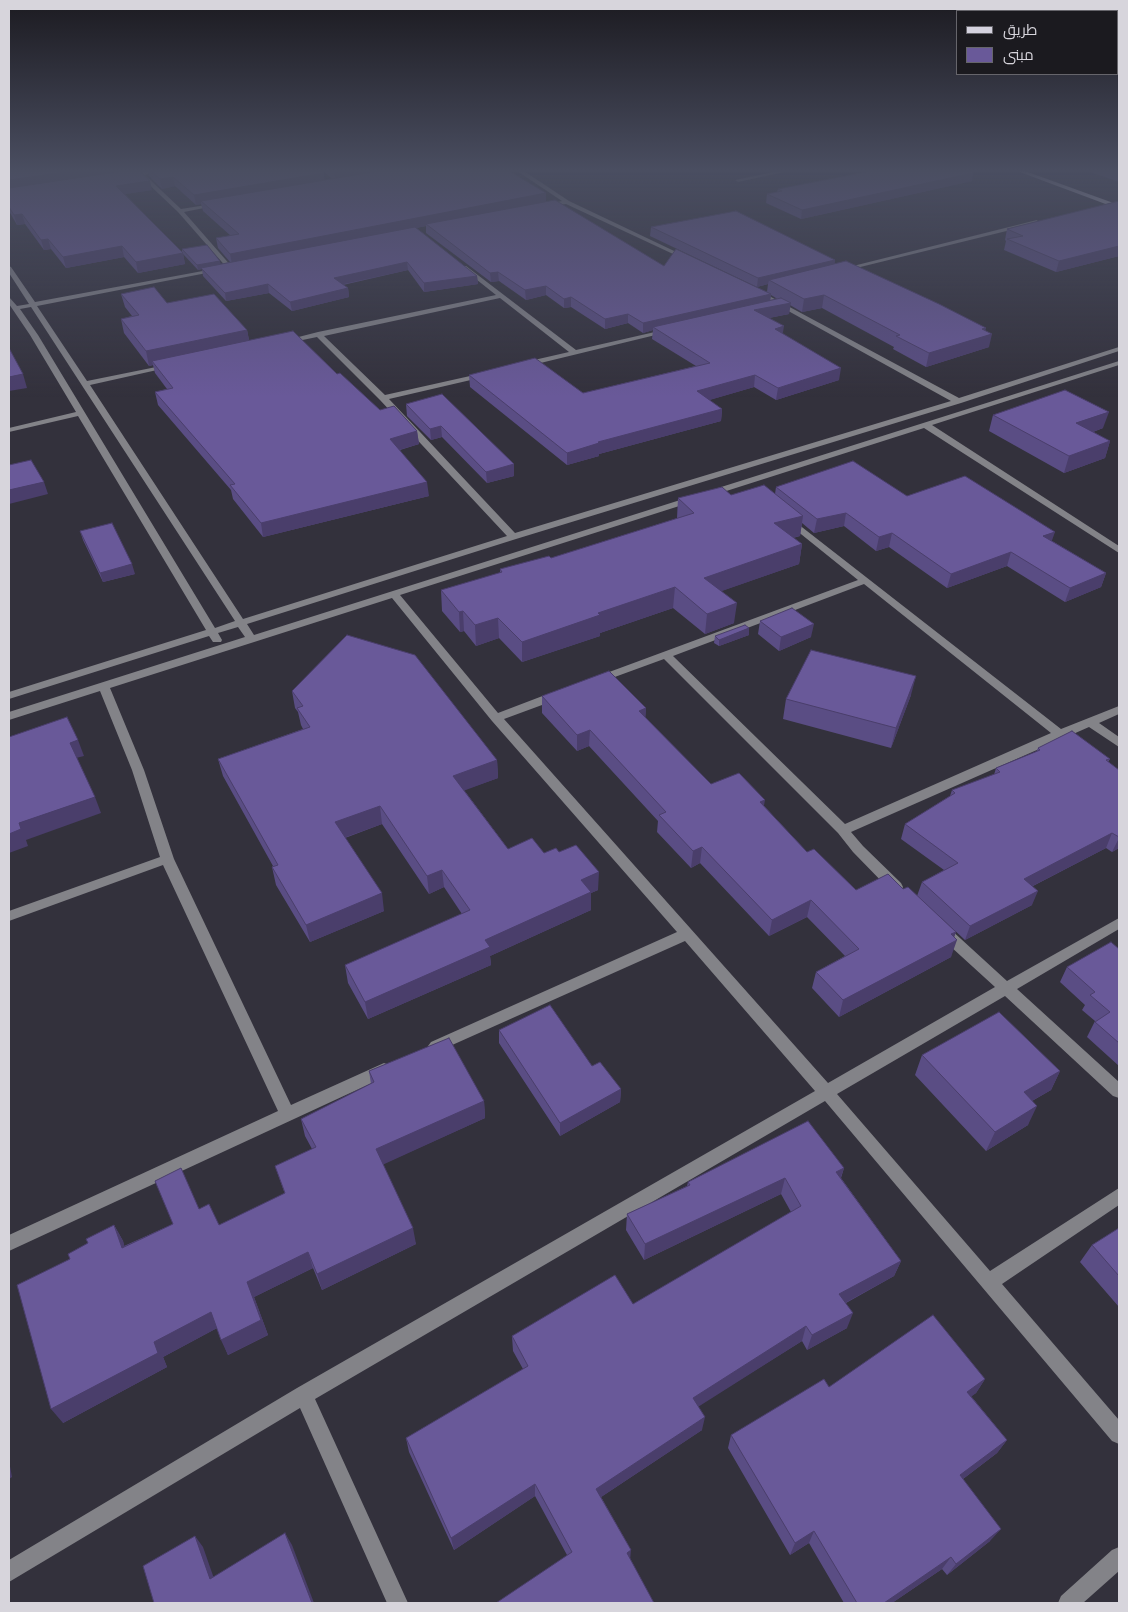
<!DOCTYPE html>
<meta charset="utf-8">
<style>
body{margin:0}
#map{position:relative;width:1128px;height:1612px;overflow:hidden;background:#33313c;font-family:Mulish,Cairo,sans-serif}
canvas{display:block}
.frame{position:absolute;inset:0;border:10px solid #d7d5dc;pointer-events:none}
.legend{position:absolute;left:956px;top:10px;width:162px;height:65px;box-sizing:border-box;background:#1b1a1f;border:1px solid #66656b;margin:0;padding:6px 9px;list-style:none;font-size:15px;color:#d7d5dc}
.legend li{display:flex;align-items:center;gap:10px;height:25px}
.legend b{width:25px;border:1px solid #66656b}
</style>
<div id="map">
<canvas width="1128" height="1612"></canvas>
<div class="frame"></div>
<ul class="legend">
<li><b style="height:6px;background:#d4d2de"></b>طريق</li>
<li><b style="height:14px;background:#695999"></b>مبنى</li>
</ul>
</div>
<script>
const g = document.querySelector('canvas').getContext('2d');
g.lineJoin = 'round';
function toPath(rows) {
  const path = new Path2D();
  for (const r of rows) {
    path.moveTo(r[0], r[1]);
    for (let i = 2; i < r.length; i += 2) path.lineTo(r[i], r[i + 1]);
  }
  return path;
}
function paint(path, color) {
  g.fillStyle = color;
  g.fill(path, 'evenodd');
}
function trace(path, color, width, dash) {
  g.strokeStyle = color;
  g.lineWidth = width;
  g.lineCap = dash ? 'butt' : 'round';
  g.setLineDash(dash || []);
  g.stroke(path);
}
paint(toPath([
 [150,171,163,171,145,175,181,209,219,203,219,205,184,212,232,267,232,269,228,269,178,212,140,176,127,178,124,176,150,171],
 [517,171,524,171,569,201,691,259,686,260,566,204,543,207,543,205,562,201,517,171],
 [778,171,789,171,738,182,735,180,778,171],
 [1037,220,1039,223,840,272,837,270,1037,220],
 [9,266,11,267,35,302,219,268,222,270,37,306,87,381,171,364,175,366,90,385,243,619,507,536,380,400,317,337,283,344,279,342,318,332,496,295,462,268,462,266,466,266,576,350,668,329,672,331,524,367,520,365,521,363,569,352,500,298,324,336,385,395,488,372,488,376,389,399,515,533,951,401,754,292,754,290,758,290,959,398,1119,347,1119,351,961,403,516,539,247,624,254,635,1119,361,1119,365,932,425,1119,546,1119,553,924,428,400,595,498,713,553,692,561,692,563,695,561,698,504,719,828,1083,995,987,939,936,937,932,939,928,944,927,949,928,1007,981,1119,918,1119,929,1017,989,1119,1082,1119,1098,1113,1096,1005,996,837,1094,990,1271,1119,1188,1119,1205,1002,1284,1119,1420,1119,1444,1112,1441,825,1101,315,1399,408,1603,387,1603,300,1408,9,1582,9,1560,297,1388,815,1091,685,941,441,1050,436,1052,431,1050,428,1046,431,1042,677,932,492,721,392,598,110,688,144,770,174,859,291,1105,384,1063,389,1065,392,1070,389,1075,9,1251,9,1235,278,1111,163,865,9,921,9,911,160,857,132,770,100,691,9,720,9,712,245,637,238,627,218,633,222,640,221,642,213,642,209,636,9,699,9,692,206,630,78,416,9,432,9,428,76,412,30,335,9,304,9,297,17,306,29,304,9,273,9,266],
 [31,307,235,621,215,628,38,335,20,309,31,307],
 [789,517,1061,729,1119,706,1119,714,1099,723,1119,737,1119,747,1089,727,851,832,863,846,901,883,903,887,901,891,896,892,891,891,853,852,838,833,664,659,601,682,593,682,591,680,593,678,858,580,786,522,784,520,789,517],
 [864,584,1051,733,845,824,673,656,864,584],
 [1119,1547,1119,1571,1083,1603,1058,1603,1061,1596,1112,1550,1119,1547]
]), '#838388');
paint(toPath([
 [1017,171,1025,171,1119,205,1119,209,1017,171]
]), '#d4d2de');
paint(toPath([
 [9,171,152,190,125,194,182,253,182,249,221,264,230,262,218,248,216,238,231,236,203,211,201,204,196,205,175,186,162,189,149,176,148,171,321,171,324,173,324,180,332,179,323,171,509,171,546,202,664,266,767,292,768,284,757,287,650,236,651,227,835,260,834,264,985,330,989,347,926,367,893,349,894,347,822,308,802,312,790,305,789,314,769,318,783,334,839,380,776,400,754,387,709,400,722,409,721,421,599,454,599,456,567,465,470,387,469,375,583,393,696,366,652,339,653,330,643,333,628,323,605,329,571,307,564,308,546,295,526,300,499,281,491,282,426,233,426,226,416,228,477,276,478,284,424,292,408,270,343,285,348,288,349,297,292,311,269,293,226,301,203,276,202,269,198,270,183,254,185,264,138,273,124,257,66,268,51,249,44,250,25,224,17,225,9,211],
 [771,295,776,298,778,298,770,300],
 [1087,171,1119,171,1119,182],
 [973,173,972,181,801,219,766,203,767,194,777,192,778,189],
 [1119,201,1119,256,1056,272,1004,250,1006,241,1005,240,1007,229],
 [121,294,167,303,247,330,249,340,337,374,380,410,417,431,419,444,400,450,429,496,263,537,233,499,231,490,158,405,155,392,167,389,155,373,153,365,149,366,124,333,121,319,132,316,125,307],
 [406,404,514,464,514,476,487,483,442,437,431,440,407,416],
 [993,415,1103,428,1093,432,1110,441,1105,458,1064,473,989,431],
 [776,487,907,496,1052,541,1106,573,1101,587,1065,602,1007,566,947,588,889,547,876,551,844,526,814,533,802,523,800,536,793,538,802,544,799,564,721,591,734,623,705,634,673,608,600,633,600,636,522,662,499,638,476,646,464,631,460,632,442,611,441,590,500,573,500,569,551,558,678,518,677,518,678,498,775,494],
 [80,531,135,574,103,582,83,540],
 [760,621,811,637,779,651,758,634],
 [749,635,719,646,714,643,715,636],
 [292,691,497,760,498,778,464,790,508,849,544,853,559,852,598,890,591,893,591,910,490,956,491,965,368,1019,348,983,345,965,462,914,444,887,429,894,382,824,345,838,384,911,310,942,276,885,272,867,273,866,223,776,218,759,303,729,301,725,298,712,295,708],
 [911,695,891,748,783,719,786,699],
 [542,696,646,708,645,718,711,784,764,806,807,852,856,890,903,889,917,896,922,882,944,870,901,839,905,824,950,796,952,790,994,775,996,768,1036,752,1038,748,1110,759,1108,762,1119,770,1119,848,1112,852,1106,848,1033,886,1032,905,965,940,923,901,956,932,954,937,951,957,839,1017,812,988,816,972,845,956,807,917,769,936,700,863,691,868,657,832,658,821,589,746,577,751,542,713],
 [1119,949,1119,1066,1087,1037,1095,1021,1082,1010,1085,1005,1060,982,1067,967],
 [499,1030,592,1066,621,1089,620,1102,560,1136,499,1043],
 [922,1055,1060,1071,1051,1090,1032,1101,1028,1125,986,1151,915,1075],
 [369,1071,484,1101,485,1118,383,1164,416,1244,322,1290,313,1268,254,1297,268,1335,228,1355,217,1328,163,1357,167,1367,63,1423,70,1259,88,1243,114,1225,123,1241,124,1246,173,1224,199,1209,219,1225,285,1194,275,1166,312,1149,305,1136,301,1119,371,1084],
 [844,1168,841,1178,901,1261,894,1276,846,1303,847,1328,807,1350,802,1341,698,1406,702,1430,601,1497,631,1550,567,1555,535,1496,454,1550,409,1452,406,1438,523,1369,513,1351,512,1336,633,1304,791,1212,781,1194,644,1260,626,1230,627,1214,687,1186,688,1182],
 [1119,1228,1119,1307,1080,1262,1092,1245],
 [985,1379,976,1393,971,1396,1007,1440,997,1453,963,1479,990,1541,947,1575,942,1569,892,1603,844,1603,809,1543,790,1555,728,1448,731,1435,829,1387]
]), '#5a4d84');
paint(toPath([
 [73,171,138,171,9,190,9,180],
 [339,171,398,171,336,181,334,172],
 [324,173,325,183,201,201,201,204,196,205,194,195],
 [973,173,972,181,801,219,802,210],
 [173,177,175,186,162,189,160,179],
 [150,181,152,190,119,195,116,186],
 [546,193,546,202,426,224,426,226,232,264,230,254],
 [22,214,25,224,17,225,14,215],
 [48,239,51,249,44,250,41,240],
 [122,246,124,257,66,268,63,257],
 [1119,246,1119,256,1056,272,1059,261],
 [183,253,185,264,138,273,136,262],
 [835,260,834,269,769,280,768,284,757,287,758,278],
 [220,261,221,266,201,268,202,269,198,270,197,265],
 [407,262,408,270,335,286,334,278],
 [498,272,499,281,491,282,490,273],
 [477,276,478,284,424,292,424,283],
 [268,284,269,293,226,301,225,293],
 [546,286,546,295,526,300,525,290],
 [348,288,349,297,292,311,290,302],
 [771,294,770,303,653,327,653,330,643,333,643,323],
 [824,295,822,308,802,312,804,299],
 [571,297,571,307,564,308,564,299],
 [791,303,789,314,753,321,754,310],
 [628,314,628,323,605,329,605,319],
 [784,326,782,338,775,329],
 [986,328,984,336,992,334,989,347,926,367,929,353],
 [247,330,250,345,152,361,153,365,149,366,146,351],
 [841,368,839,380,776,400,778,388],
 [23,374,27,388,9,391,9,377],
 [755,375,754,387,696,404,697,391],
 [722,409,721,421,599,454,599,456,567,465,567,453,598,442],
 [1109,412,1103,428,1071,440,1076,423],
 [441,426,442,437,431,440,430,429],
 [417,431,419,444,392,452,390,439],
 [1110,441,1105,458,1064,473,1069,456],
 [514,464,514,476,487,483,486,472],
 [44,482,48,494,9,504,9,490],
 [427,482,429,496,263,537,261,523],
 [846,513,844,526,814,533,817,519],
 [803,516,800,536,771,542,774,523],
 [1055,532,1050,546,1043,536],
 [892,533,889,547,876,551,879,537],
 [802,544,799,564,702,598,704,578],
 [1011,552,1007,566,947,588,951,574],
 [132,564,135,574,103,582,100,573],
 [1106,573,1101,587,1065,602,1070,588],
 [675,587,673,608,600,633,600,636,522,662,522,642,598,613],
 [737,603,734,623,705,634,707,614],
 [463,611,464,631,460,632,459,612],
 [498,618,499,638,476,646,475,625],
 [814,624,811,637,779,651,781,637],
 [749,628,749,635,719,646,719,640],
 [916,676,911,695,891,748,896,728],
 [646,708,645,725,639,711],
 [590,730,589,746,577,751,577,735],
 [78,740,84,756,76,758,70,743],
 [497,760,498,778,455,794,453,776],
 [95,797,101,813,26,840,28,846,9,853,9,834,19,823],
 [765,800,762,816,760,802],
 [380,806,382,824,338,840,335,822],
 [1112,833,1106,848,1019,893,1024,879],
 [1119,837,1119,848,1112,852,1119,838],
 [702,847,700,863,691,868,693,851],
 [442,870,444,887,429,894,427,876],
 [599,872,598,890,591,893,591,910,490,956,491,965,368,1019,365,1002,485,940,581,880],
 [1038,891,1032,905,965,940,970,926],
 [382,893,384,911,310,942,306,925],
 [811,900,807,917,769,936,772,920],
 [956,932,952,943,957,940,951,957,839,1017,843,1000],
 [1060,1071,1051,1090,1014,1111,1024,1092],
 [621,1089,620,1102,560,1136,560,1123],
 [484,1101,485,1118,380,1166,376,1149],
 [1037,1106,1028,1125,986,1151,995,1132],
 [844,1168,838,1185,836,1172],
 [785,1178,781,1194,644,1260,645,1244],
 [114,1225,123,1241,130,1264,122,1248],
 [413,1228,416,1244,322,1290,317,1274],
 [308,1252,313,1268,254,1297,268,1335,228,1355,221,1340,247,1282],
 [901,1261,894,1276,834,1309,839,1294],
 [211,1312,219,1327,163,1357,167,1367,63,1423,51,1409,154,1342],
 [853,1313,847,1328,807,1350,812,1335],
 [806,1326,802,1341,690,1412,693,1398],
 [985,1379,976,1393,959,1406,967,1392],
 [705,1417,702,1430,595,1501,596,1489],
 [1007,1440,997,1453,951,1488,960,1475],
 [9,1461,12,1477,9,1479],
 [535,1484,535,1496,454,1550,451,1538],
 [1001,1529,990,1541,947,1575,956,1564],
 [814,1531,809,1543,790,1555,795,1543],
 [285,1533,292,1545,314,1603,312,1603],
 [195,1536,203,1547,218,1590,210,1579],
 [631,1550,630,1561,627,1553],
 [951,1557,942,1569,892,1603,884,1603]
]), '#4a3e6b');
const building = toPath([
 [9,171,73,171,9,180,9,171],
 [123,171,140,171,150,181,116,186,183,253,136,262,122,246,63,257,48,239,41,240,22,214,14,215,9,207,9,188,123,171],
 [151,171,321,171,324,173,194,195,173,177,160,179,151,171],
 [378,171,509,171,546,193,230,254,216,238,239,234,201,201,378,171],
 [871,171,973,171,973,173,802,210,767,194,782,191,778,189,871,171],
 [555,200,664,266,676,249,771,294,643,323,628,314,605,319,571,297,564,299,546,286,525,290,498,272,490,273,426,224,555,200],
 [1119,201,1119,246,1059,261,1007,239,1023,236,1007,229,1119,201],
 [736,211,835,260,758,278,651,227,736,211],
 [415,227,477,276,424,283,407,262,334,278,348,288,290,302,268,284,225,293,201,268,415,227],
 [207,245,220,261,197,265,182,249,207,245],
 [846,261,939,304,986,328,982,329,992,334,929,353,896,336,900,335,824,295,804,299,769,280,846,261],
 [154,287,167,303,214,294,247,330,146,351,121,319,139,315,121,294,154,287],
 [781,298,791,303,754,310,784,326,775,329,841,368,778,388,755,375,697,391,722,409,598,442,599,443,567,453,469,375,535,358,583,393,710,363,653,327,781,298],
 [293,331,337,374,340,373,380,410,394,406,417,431,390,439,427,482,261,523,230,485,235,484,155,392,173,388,152,361,293,331],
 [9,348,23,374,9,377,9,348],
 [1065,390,1109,412,1076,423,1110,441,1069,456,993,415,1065,390],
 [442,394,514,464,486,472,441,426,430,429,406,404,442,394],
 [31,460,44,482,9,490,9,465,31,460],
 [853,461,907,496,965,476,1055,532,1043,536,1106,573,1070,588,1011,552,951,574,892,533,879,537,846,513,817,519,776,487,853,461],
 [764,485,803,516,774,523,802,544,704,578,737,603,707,614,675,587,598,613,600,615,522,642,498,618,475,625,463,611,459,612,441,590,502,572,500,569,549,556,551,558,694,513,678,498,722,487,731,495,764,485],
 [112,523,132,564,100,573,80,531,112,523],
 [792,608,814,624,781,637,760,621,792,608],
 [745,625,749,628,719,640,715,636,745,625],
 [347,635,415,655,497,760,453,776,508,849,532,838,544,853,556,848,559,852,576,845,599,872,581,880,591,892,485,940,490,947,365,1002,345,965,470,910,442,870,427,876,380,806,335,822,382,893,306,925,272,867,278,865,218,759,310,727,297,708,303,706,292,691,347,635],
 [811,650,916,676,896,728,786,699,811,650],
 [609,671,646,708,639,711,711,784,739,773,765,800,760,802,807,852,814,849,856,890,888,874,903,889,908,887,956,932,951,934,957,940,843,1000,816,972,859,949,811,900,772,920,702,847,693,851,659,815,666,812,590,730,577,735,542,696,609,671],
 [67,717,78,740,70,743,95,797,19,823,21,829,9,834,9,737,67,717],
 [1072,731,1110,759,1106,760,1119,770,1119,837,1112,833,1024,879,1038,891,970,926,922,882,958,863,905,824,955,793,952,790,1000,772,996,768,1040,750,1038,748,1072,731],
 [1111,942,1119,949,1119,1043,1095,1022,1110,1012,1090,995,1095,992,1067,967,1111,942],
 [550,1005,592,1066,600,1062,621,1089,560,1123,499,1030,550,1005],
 [999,1012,1060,1071,1024,1092,1037,1106,995,1132,922,1055,999,1012],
 [449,1038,484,1101,376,1149,413,1228,317,1274,308,1252,247,1282,261,1320,221,1340,211,1312,154,1342,158,1353,51,1409,17,1285,70,1259,68,1254,88,1243,86,1239,114,1225,122,1248,173,1224,155,1181,181,1168,199,1209,209,1204,219,1225,285,1193,275,1166,316,1147,301,1119,374,1082,369,1071,449,1038],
 [808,1121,844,1168,836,1172,901,1261,839,1294,853,1313,812,1335,806,1326,693,1398,705,1417,596,1489,631,1550,627,1553,654,1603,496,1603,572,1552,535,1484,451,1538,406,1438,528,1366,512,1336,615,1275,633,1304,801,1206,785,1178,645,1244,627,1214,690,1185,688,1182,808,1121],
 [1119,1228,1119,1276,1092,1245,1119,1228],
 [933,1315,985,1379,967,1392,1007,1440,960,1475,1001,1529,956,1564,951,1557,884,1603,857,1603,814,1531,795,1543,731,1435,824,1379,829,1387,933,1315],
 [285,1533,312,1603,154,1603,143,1566,195,1536,210,1579,285,1533]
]);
paint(building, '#695999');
trace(building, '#4a3e6b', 1);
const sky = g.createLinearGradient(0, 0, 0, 397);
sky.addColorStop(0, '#1c1b21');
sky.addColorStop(0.43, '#4a4e61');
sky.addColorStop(1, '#4a4e6100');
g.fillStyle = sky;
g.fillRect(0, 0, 1128, 397);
</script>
